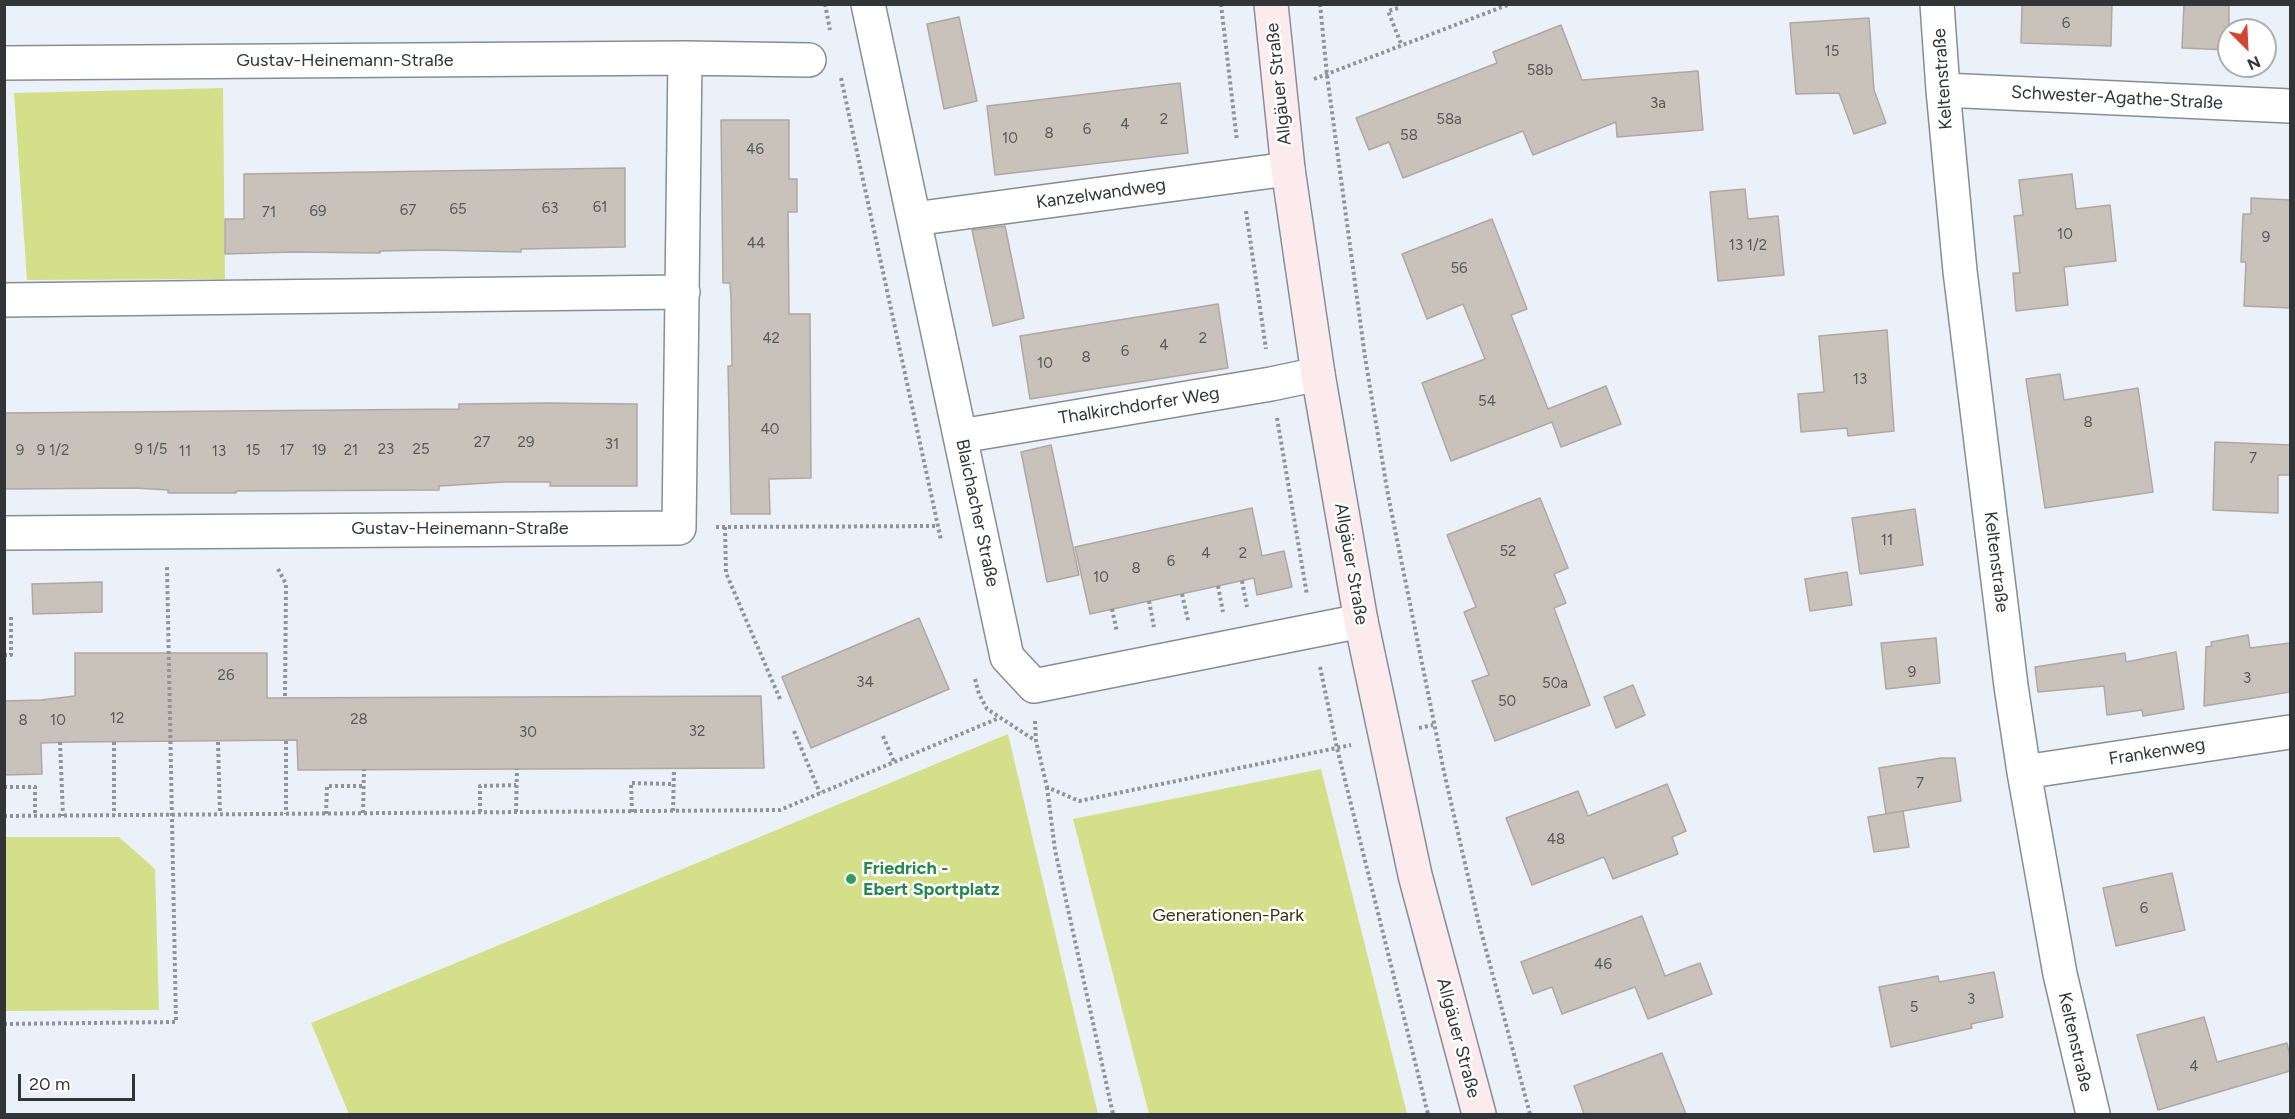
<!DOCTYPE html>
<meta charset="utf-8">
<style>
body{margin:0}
#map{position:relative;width:2295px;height:1119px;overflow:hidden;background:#ebf1f9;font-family:Figtree,sans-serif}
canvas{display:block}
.frame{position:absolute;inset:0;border:6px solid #323538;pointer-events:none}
.north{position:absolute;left:2217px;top:18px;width:60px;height:60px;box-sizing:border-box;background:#fff;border:2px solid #adaeaf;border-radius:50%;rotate:156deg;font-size:16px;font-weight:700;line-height:24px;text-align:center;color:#323538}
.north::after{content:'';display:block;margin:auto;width:21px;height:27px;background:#d34732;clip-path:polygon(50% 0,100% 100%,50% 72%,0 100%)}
.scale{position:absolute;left:18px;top:1074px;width:117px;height:27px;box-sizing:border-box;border:3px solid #323538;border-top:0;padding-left:8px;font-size:18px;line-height:21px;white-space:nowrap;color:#323538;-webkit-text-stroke:4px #fff;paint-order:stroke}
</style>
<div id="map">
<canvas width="2295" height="1119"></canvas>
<div class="frame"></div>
<div class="north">N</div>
<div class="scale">20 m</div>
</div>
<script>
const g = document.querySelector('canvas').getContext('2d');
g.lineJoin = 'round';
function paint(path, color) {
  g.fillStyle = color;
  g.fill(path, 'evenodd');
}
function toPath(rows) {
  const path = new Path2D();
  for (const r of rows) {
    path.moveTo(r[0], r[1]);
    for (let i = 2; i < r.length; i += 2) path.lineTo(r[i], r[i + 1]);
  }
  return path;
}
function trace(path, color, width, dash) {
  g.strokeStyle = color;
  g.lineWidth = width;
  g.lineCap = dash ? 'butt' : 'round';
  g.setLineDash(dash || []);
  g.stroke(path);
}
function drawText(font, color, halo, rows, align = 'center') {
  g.font = font + ' Figtree,sans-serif';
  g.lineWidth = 5;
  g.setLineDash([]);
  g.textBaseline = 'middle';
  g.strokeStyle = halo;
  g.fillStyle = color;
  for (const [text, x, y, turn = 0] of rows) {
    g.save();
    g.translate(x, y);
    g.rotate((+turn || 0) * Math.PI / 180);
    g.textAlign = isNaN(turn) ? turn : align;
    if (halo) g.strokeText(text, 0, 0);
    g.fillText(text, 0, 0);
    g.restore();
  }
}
paint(toPath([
 [223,88,225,279,27,280,14,93],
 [1008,734,1098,1114,349,1114,311,1023],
 [1321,769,1407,1114,1149,1114,1073,819],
 [5,837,119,837,155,869,159,1010,5,1011]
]), '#d4df89');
const building = toPath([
 [2022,4,2112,4,2111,46,2021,43,2022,4],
 [2184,4,2229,4,2229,50,2182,48,2184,4],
 [959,17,977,101,944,109,927,24,959,17],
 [1869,18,1874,90,1886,123,1854,134,1839,93,1796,94,1790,23,1869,18],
 [1561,25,1582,80,1698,71,1703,130,1617,137,1616,122,1533,155,1523,131,1403,178,1389,142,1369,150,1356,118,1497,63,1493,52,1561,25],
 [1180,83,1188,153,995,175,987,106,1180,83],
 [721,120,789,120,789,179,797,179,797,212,788,212,789,314,810,314,811,478,769,479,770,514,731,514,728,366,732,366,731,299,730,283,723,283,721,120],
 [625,168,625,247,521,249,521,252,433,250,380,251,380,253,294,252,225,254,225,219,244,219,244,174,625,168],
 [2072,174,2076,209,2110,205,2116,261,2064,267,2068,305,2016,311,2013,273,2020,273,2014,216,2023,215,2019,180,2072,174],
 [1745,189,1748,219,1778,216,1784,275,1718,281,1710,192,1745,189],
 [2251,198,2290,200,2290,308,2244,306,2246,262,2241,262,2243,214,2251,214,2251,198],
 [1492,219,1527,309,1511,315,1548,409,1606,386,1621,424,1561,447,1552,422,1451,461,1422,383,1485,359,1463,304,1427,319,1402,254,1492,219],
 [1005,226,1024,318,993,326,972,230,1005,226],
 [1218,304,1228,368,1030,399,1020,336,1218,304],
 [1887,330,1894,431,1848,436,1847,428,1801,432,1798,394,1824,392,1819,336,1887,330],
 [2060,374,2064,400,2138,388,2153,492,2045,508,2026,379,2060,374],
 [548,403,637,404,637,486,550,486,550,482,504,482,439,486,439,490,236,491,236,493,168,493,168,490,135,488,4,489,4,413,459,409,459,404,548,403],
 [2215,442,2290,445,2290,475,2278,475,2278,513,2213,510,2215,442],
 [1051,445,1079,575,1047,582,1021,452,1051,445],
 [1540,498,1568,568,1554,574,1566,603,1554,608,1590,705,1495,741,1472,681,1489,675,1464,612,1476,607,1447,535,1540,498],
 [1252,508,1262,556,1284,551,1292,587,1257,595,1254,578,1090,614,1075,547,1252,508],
 [1915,509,1923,565,1860,574,1852,518,1915,509],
 [1847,572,1852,605,1810,611,1805,579,1847,572],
 [102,582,102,612,33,614,32,584,102,582],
 [919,618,949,689,811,748,782,677,919,618],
 [2248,635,2250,648,2290,643,2290,692,2204,706,2206,647,2212,646,2211,642,2248,635],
 [1936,638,1940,683,1886,689,1881,643,1936,638],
 [2176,652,2184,709,2143,716,2142,710,2107,715,2104,686,2038,692,2035,667,2125,653,2126,662,2176,652],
 [75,653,267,653,267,698,761,696,764,768,298,770,297,740,75,742,41,743,42,774,4,775,4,701,41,700,75,696,75,653],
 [1633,685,1645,715,1616,728,1604,697,1633,685],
 [1941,758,1955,758,1961,801,1886,814,1879,768,1941,758],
 [1667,784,1686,831,1672,837,1678,854,1613,879,1604,857,1532,885,1506,818,1578,791,1588,816,1667,784],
 [1903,811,1909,847,1874,852,1868,817,1903,811],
 [2172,873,2185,930,2116,946,2103,888,2172,873],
 [1642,916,1665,976,1700,963,1712,994,1648,1019,1635,987,1562,1014,1552,987,1533,994,1521,962,1642,916],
 [1994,972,2003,1017,1971,1024,1972,1028,1891,1047,1879,987,1938,976,1939,982,1994,972],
 [2204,1017,2217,1062,2287,1043,2290,1056,2290,1071,2158,1110,2137,1035,2204,1017],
 [1662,1053,1686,1114,1584,1114,1574,1086,1662,1053]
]);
paint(building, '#c9c2bb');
trace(building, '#afa8a1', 1.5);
const street = toPath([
 [868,4,1007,657,1034,686,1361,621],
 [1937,4,1943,90,1960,271,2011,686,2024,772,2060,974,2093,1114],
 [685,58,809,60],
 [4,63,685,58,679,528,4,533],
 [1943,90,2290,106],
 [914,219,1288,169],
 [4,300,683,292],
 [961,436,1271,384,1318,374],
 [2024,772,2290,732]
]);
const secondary = toPath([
 [1271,4,1288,169,1318,374,1361,621,1415,875,1479,1114]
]);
trace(street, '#888d94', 36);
trace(secondary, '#888d94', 36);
trace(toPath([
 [825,4,830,30],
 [1221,4,1237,141],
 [1320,4,1327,75,1365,357,1388,495,1444,772,1478,920,1530,1114],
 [1398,8,1388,11,1402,46],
 [841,78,941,540],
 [1314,79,1510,4],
 [1246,211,1266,349],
 [1277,418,1307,595],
 [716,527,938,526],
 [725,527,726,573,780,699],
 [278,569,286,584,285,698],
 [1242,581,1247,607],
 [1218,586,1223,612],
 [1182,594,1188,620],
 [1149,601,1154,627],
 [1112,609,1117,632],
 [4,655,11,655,11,616],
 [1320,667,1337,748,1428,1114],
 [975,679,979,694,987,709,1036,741],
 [1035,721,1036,741,1047,787,1079,801,1351,745],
 [1419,728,1433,725],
 [794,731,820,793],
 [883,736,894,762],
 [286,741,286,814],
 [60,742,63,816],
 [114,742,114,815],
 [218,742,220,814],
 [4,787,35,787,35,816],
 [1047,787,1055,850,1113,1114],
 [673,811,674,769],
 [480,812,480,786,516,785],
 [516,812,517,769],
 [632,812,631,783,673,784],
 [363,813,364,769],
 [326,814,327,786,364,786],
 [4,816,780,810,999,718],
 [4,1024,176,1022,167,567]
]), '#90949a', 4, [3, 3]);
trace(street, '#fff', 33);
trace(secondary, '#fcebec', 33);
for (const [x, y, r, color] of [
 [851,879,6,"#2e9e5b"]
]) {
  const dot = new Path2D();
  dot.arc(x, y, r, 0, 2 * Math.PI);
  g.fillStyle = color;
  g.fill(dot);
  trace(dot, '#fff', 2);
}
drawText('15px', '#585859', null, [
 ["6",2066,24],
 ["15",1832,52],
 ["58b",1540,71],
 ["3a",1658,104],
 ["2",1164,120],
 ["58a",1449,120],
 ["4",1125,125],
 ["6",1087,130],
 ["8",1049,134],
 ["58",1409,136],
 ["10",1010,139],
 ["46",755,150],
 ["61",600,208],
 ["63",550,209],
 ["65",458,210],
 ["67",408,211],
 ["69",318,212],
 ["71",269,213],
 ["10",2065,235],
 ["9",2266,238],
 ["44",756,244],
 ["13 1/2",1748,246],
 ["56",1459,269],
 ["42",771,339],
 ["2",1203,339],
 ["4",1164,346],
 ["6",1125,352],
 ["8",1086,358],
 ["10",1045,364],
 ["13",1860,380],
 ["54",1487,402],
 ["8",2088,423],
 ["40",770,430],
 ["27",482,443],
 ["29",526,443],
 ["31",612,445],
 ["9 1/5",151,450],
 ["23",386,450],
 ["25",421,450],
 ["9",20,451],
 ["9 1/2",53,451],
 ["15",253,451],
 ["17",287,451],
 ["19",319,451],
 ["21",351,451],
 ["11",185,452],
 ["13",219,452],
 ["7",2253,459],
 ["11",1887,541],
 ["52",1508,552],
 ["4",1206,554],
 ["2",1243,554],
 ["6",1171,562],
 ["8",1136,569],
 ["10",1101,578],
 ["9",1912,673],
 ["26",226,676],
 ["3",2247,679],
 ["34",865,683],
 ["50a",1555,684],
 ["50",1507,702],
 ["12",117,719],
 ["28",359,720],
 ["8",23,721],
 ["10",58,721],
 ["32",697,732],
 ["30",528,733],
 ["7",1920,784],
 ["48",1556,840],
 ["6",2144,909],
 ["46",1603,965],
 ["3",1971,1000],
 ["5",1914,1008],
 ["4",2194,1067]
]);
drawText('18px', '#323538', '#fff', [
 ["Gustav-Heinemann-Straße",345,61],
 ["Keltenstraße",1943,79,-94],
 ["Allgäuer Straße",1279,84,-96],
 ["Schwester-Agathe-Straße",2117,98,3],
 ["Kanzelwandweg",1101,194,-8],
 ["Thalkirchdorfer Weg",1139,406,-9],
 ["Blaichacher Straße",977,513,78],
 ["Gustav-Heinemann-Straße",460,529],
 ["Keltenstraße",1996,562,83],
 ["Allgäuer Straße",1351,564,80],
 ["Frankenweg",2157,752,-9],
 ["Allgäuer Straße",1458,1038,75],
 ["Keltenstraße",2075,1042,77]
]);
drawText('bold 18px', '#27864d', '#fff', [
 ["Friedrich -",863,869],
 ["Ebert Sportplatz",863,890]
], 'left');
drawText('18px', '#32360f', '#fff', [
 ["Generationen-Park",1228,916]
]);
</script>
